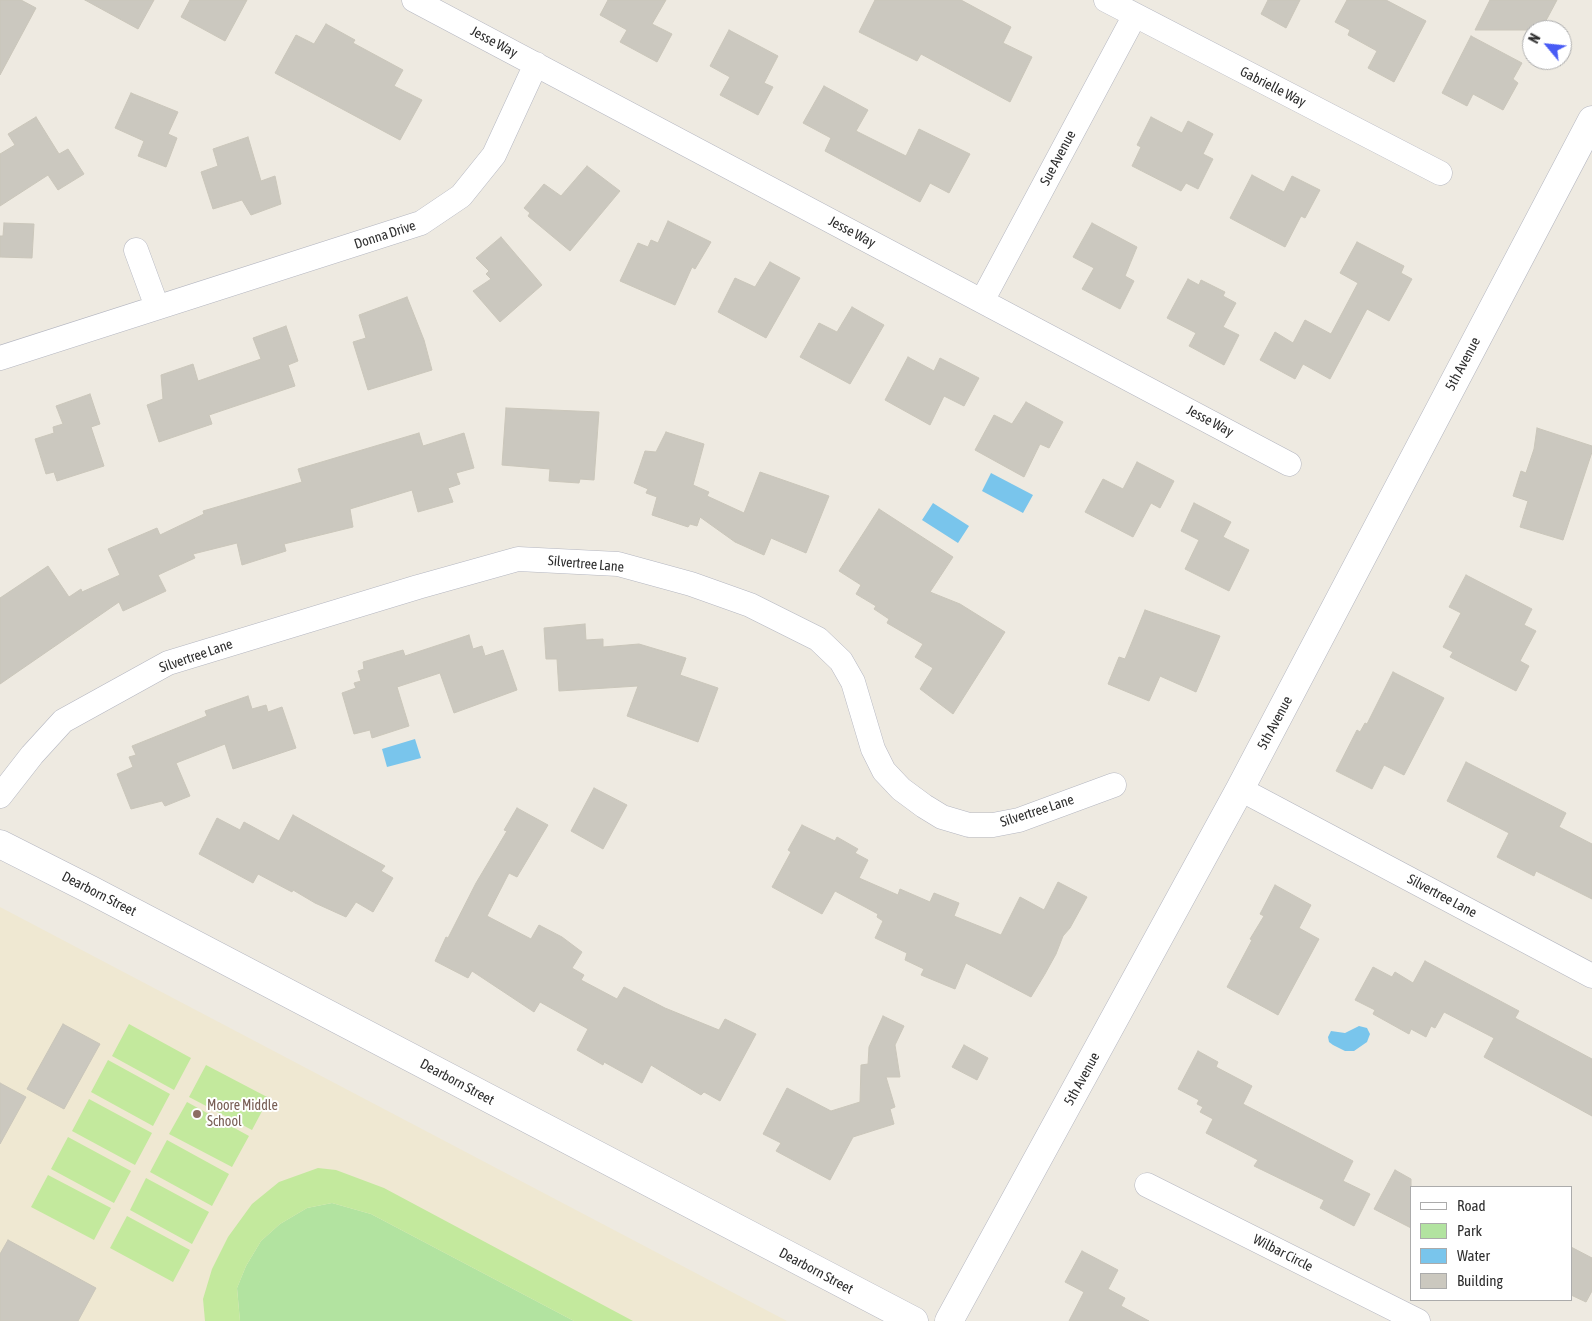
<!DOCTYPE html>
<style>
body{margin:0}
#map{position:relative;width:1592px;height:1321px;overflow:hidden;background:#eeeae1;font-family:"Asap Condensed",sans-serif}
canvas{display:block}
.legend{position:absolute;left:1410px;top:1186px;width:162px;height:115px;box-sizing:border-box;background:#fff;border:1px solid #ababab;margin:0;padding:6px 9px;list-style:none;font-size:15px;color:#2e2e2e}
.legend li{display:flex;align-items:center;gap:10px;height:25px}
.legend b{width:25px;border:1px solid #ababab}
.north{position:absolute;left:1522px;top:20px;width:50px;height:50px;box-sizing:border-box;background:#fff;border:1px solid #ababab;border-radius:50%;rotate:298deg;font-size:14px;font-weight:700;line-height:20px;text-align:center;color:#2e2e2e}
.north::after{content:'';display:block;margin:auto;width:18px;height:22px;background:#485bf5;clip-path:polygon(50% 0,100% 100%,50% 72%,0 100%)}
</style>
<div id="map">
<canvas width="1592" height="1321"></canvas>
<ul class="legend">
<li><b style="height:6px;background:#fff"></b>Road</li>
<li><b style="height:14px;background:#b2e3a0"></b>Park</li>
<li><b style="height:14px;background:#79c5ec"></b>Water</li>
<li><b style="height:14px;background:#cbc8bf"></b>Building</li>
</ul>
<div class="north">N</div>
</div>
<script>
const g = document.querySelector('canvas').getContext('2d');
g.lineJoin = 'round';
function paint(path, color) {
  g.fillStyle = color;
  g.fill(path, 'evenodd');
}
function toPath(rows) {
  const path = new Path2D();
  for (const r of rows) {
    path.moveTo(r[0], r[1]);
    for (let i = 2; i < r.length; i += 2) path.lineTo(r[i], r[i + 1]);
  }
  return path;
}
function trace(path, color, width, dash) {
  g.strokeStyle = color;
  g.lineWidth = width;
  g.lineCap = dash ? 'butt' : 'round';
  g.setLineDash(dash || []);
  g.stroke(path);
}
function drawText(font, color, halo, rows, align = 'center') {
  g.font = font + ' "Asap Condensed",sans-serif';
  g.lineWidth = 4;
  g.setLineDash([]);
  g.textBaseline = 'middle';
  g.strokeStyle = halo;
  g.fillStyle = color;
  for (const [text, x, y, turn = 0] of rows) {
    g.save();
    g.translate(x, y);
    g.rotate((+turn || 0) * Math.PI / 180);
    g.textAlign = isNaN(turn) ? turn : align;
    if (halo) g.strokeText(text, 0, 0);
    g.fillText(text, 0, 0);
    g.restore();
  }
}
paint(toPath([
 [0,907,787,1321,0,1321]
]), '#efe8d2');
paint(toPath([
 [332,1203,371,1214,574,1321,240,1321,237,1288,246,1266,261,1241,280,1224,307,1208]
]), '#b2e3a0');
paint(toPath([
 [129,1024,191,1058,174,1090,112,1056],
 [108,1060,170,1094,153,1126,91,1092],
 [206,1065,269,1098,252,1130,189,1097],
 [89,1099,152,1133,135,1165,72,1131],
 [187,1102,249,1136,232,1167,169,1134],
 [68,1137,131,1171,114,1203,51,1169],
 [167,1140,229,1174,212,1206,150,1172],
 [318,1168,336,1170,384,1188,633,1321,574,1321,371,1214,332,1203,307,1208,280,1224,261,1241,246,1266,237,1288,240,1321,205,1321,203,1299,212,1269,228,1237,252,1204,279,1182],
 [48,1175,111,1208,94,1240,31,1207],
 [146,1178,209,1212,192,1244,130,1210],
 [127,1216,190,1250,173,1282,110,1248]
]), '#c3e99d');
paint(toPath([
 [991,473,1033,495,1023,513,982,491],
 [933,503,969,526,958,543,922,520],
 [415,739,421,758,387,767,382,749],
 [1359,1026,1367,1028,1370,1034,1367,1042,1354,1051,1345,1051,1333,1045,1329,1042,1328,1037,1331,1031,1345,1033]
]), '#79c5ec');
const building = toPath([
 [0,0,21,0,36,8,0,75,0,0],
 [85,0,154,0,138,29,85,0],
 [190,0,247,0,225,41,181,17,190,0],
 [608,0,666,0,652,24,672,34,657,62,620,42,627,30,600,15,608,0],
 [875,0,961,0,1011,27,1003,43,1032,57,1010,102,921,54,917,61,859,32,875,0],
 [1268,0,1300,0,1286,28,1261,14,1268,0],
 [1347,0,1386,0,1426,21,1394,82,1368,68,1377,51,1348,35,1350,30,1335,22,1347,0],
 [1490,0,1557,0,1541,30,1475,30,1490,0],
 [326,24,355,40,353,43,403,70,394,86,422,100,400,140,275,73,296,35,314,44,326,24],
 [729,30,778,56,764,83,773,87,758,115,720,95,730,77,710,66,729,30],
 [1471,36,1522,63,1513,79,1518,83,1503,110,1473,94,1467,106,1442,93,1471,36],
 [824,86,868,110,856,131,906,156,919,129,970,154,949,193,930,183,920,202,825,151,831,138,803,123,824,86],
 [131,93,178,112,168,134,177,138,166,167,138,156,144,141,115,128,131,93],
 [36,117,59,154,68,149,84,174,58,190,48,175,0,206,0,154,15,145,8,134,36,117],
 [1151,117,1182,133,1188,121,1213,134,1203,154,1213,159,1198,189,1186,183,1181,191,1132,166,1141,147,1137,145,1151,117],
 [248,137,261,181,275,176,281,204,251,215,242,200,213,209,201,172,218,166,213,149,248,137],
 [587,166,620,191,570,251,528,216,530,213,524,208,544,184,561,196,587,166],
 [1252,175,1284,192,1292,176,1320,190,1305,218,1301,216,1285,247,1230,218,1252,175],
 [668,221,711,242,695,269,692,267,675,305,620,281,638,243,648,247,651,240,658,243,668,221],
 [4,223,34,224,32,258,0,257,0,236,3,236,4,223],
 [1092,223,1137,247,1125,276,1134,281,1120,309,1082,289,1094,268,1073,257,1092,223],
 [501,237,542,285,500,322,473,291,491,279,486,274,489,271,476,258,501,237],
 [1357,242,1404,266,1401,273,1412,279,1389,321,1367,309,1330,379,1303,364,1295,379,1260,360,1275,332,1293,343,1305,320,1331,334,1358,283,1340,273,1357,242],
 [770,262,800,278,766,338,718,312,735,278,755,287,770,262],
 [1188,279,1199,285,1201,280,1225,292,1223,296,1236,303,1223,327,1239,335,1224,365,1189,346,1196,333,1167,318,1188,279],
 [407,297,424,340,432,370,368,390,353,342,366,338,359,315,407,297],
 [852,307,884,325,850,384,800,357,819,323,837,332,852,307],
 [286,326,298,361,288,365,295,386,209,415,212,424,159,442,147,405,163,399,161,375,193,364,198,381,261,359,253,338,286,326],
 [908,357,934,371,940,358,979,378,964,406,944,396,930,425,885,400,908,357],
 [90,394,100,424,91,427,104,466,57,481,54,472,46,474,35,439,54,433,53,427,63,424,56,406,90,394],
 [1026,402,1063,422,1049,448,1040,444,1024,477,975,450,994,415,1012,424,1026,402],
 [506,408,599,412,594,480,580,479,579,483,549,481,550,469,502,465,506,408],
 [1537,428,1592,446,1592,452,1563,540,1520,527,1528,501,1513,496,1521,471,1526,473,1534,449,1537,428],
 [666,432,704,444,693,485,709,492,707,496,744,513,760,472,829,496,806,553,771,538,764,555,735,542,700,517,697,526,690,524,688,527,652,515,657,497,646,493,648,489,634,483,645,451,656,452,666,432],
 [419,433,423,446,464,433,474,468,456,473,460,484,448,488,453,502,418,512,412,490,350,509,353,527,284,544,286,551,242,565,237,543,193,554,195,558,158,575,166,591,123,611,119,602,0,684,0,598,48,566,69,597,81,589,82,592,120,575,108,549,157,528,160,535,204,514,203,511,302,482,298,469,419,433],
 [1137,462,1174,481,1160,508,1151,503,1133,537,1085,512,1103,479,1123,489,1137,462],
 [1194,503,1231,522,1223,537,1249,550,1229,591,1185,569,1199,540,1181,531,1194,503],
 [879,509,953,557,930,592,960,604,1005,632,953,714,920,689,933,668,915,657,923,644,887,623,889,619,874,609,876,606,856,594,861,585,839,571,879,509],
 [1466,575,1532,609,1524,625,1536,631,1520,661,1529,666,1516,691,1450,657,1453,652,1443,647,1461,613,1449,607,1466,575],
 [1145,610,1220,636,1196,692,1160,676,1149,701,1108,684,1119,657,1125,659,1145,610],
 [585,624,586,640,603,639,603,647,639,644,686,658,680,675,718,688,698,742,627,716,638,686,559,691,557,659,546,659,544,628,585,624],
 [469,635,473,649,482,646,485,656,503,650,517,690,454,713,440,673,397,687,409,726,372,738,370,730,354,734,342,693,356,688,354,683,361,681,358,671,364,669,363,662,403,650,405,656,469,635],
 [1393,672,1444,698,1404,775,1384,765,1372,789,1336,771,1357,730,1360,732,1365,723,1367,724,1393,672],
 [248,696,252,709,266,705,268,712,282,707,296,748,233,769,225,744,176,763,190,796,165,806,162,801,131,809,117,774,133,767,129,757,136,755,132,746,207,716,205,711,248,696],
 [1466,762,1566,813,1559,827,1592,844,1592,899,1536,871,1534,876,1497,857,1509,833,1447,801,1466,762],
 [594,788,627,805,603,849,571,831,594,788],
 [517,808,548,825,517,877,509,873,487,916,531,939,539,925,562,937,582,952,572,968,584,975,581,980,617,999,624,987,665,1008,719,1030,725,1019,756,1034,720,1101,704,1092,701,1095,651,1065,642,1083,604,1062,603,1065,577,1050,588,1029,540,1002,534,1012,472,971,468,978,435,961,446,937,448,938,476,883,507,831,504,830,517,808],
 [293,815,385,866,381,871,393,878,373,912,356,902,346,917,315,903,293,890,292,892,258,874,253,883,199,854,217,818,240,830,244,822,279,841,293,815],
 [802,825,835,841,837,837,858,849,855,853,868,860,859,878,898,895,900,889,930,902,934,893,959,903,954,916,1001,935,1020,897,1044,910,1058,882,1087,897,1070,928,1063,936,1056,954,1045,974,1031,997,966,963,955,989,921,975,924,969,905,960,907,953,875,938,883,921,877,917,878,914,835,891,822,914,772,887,791,852,788,850,802,825],
 [1275,885,1311,905,1299,928,1319,939,1278,1015,1227,987,1252,940,1250,939,1264,916,1260,914,1275,885],
 [1425,961,1519,1011,1515,1018,1592,1059,1592,1116,1484,1057,1494,1038,1444,1012,1435,1028,1431,1026,1426,1037,1411,1029,1409,1034,1373,1014,1375,1010,1355,1000,1373,967,1392,977,1395,972,1413,983,1425,961],
 [883,1016,904,1026,895,1045,900,1077,886,1077,895,1107,890,1109,894,1124,853,1137,830,1180,776,1151,781,1143,763,1134,787,1088,831,1111,860,1102,861,1065,868,1064,869,1047,883,1016],
 [63,1024,100,1044,64,1109,27,1089,63,1024],
 [964,1045,988,1058,977,1080,952,1067,964,1045],
 [1198,1051,1218,1062,1216,1067,1252,1086,1243,1104,1353,1161,1343,1181,1370,1194,1354,1226,1320,1208,1324,1200,1254,1166,1258,1160,1206,1133,1213,1119,1200,1112,1203,1107,1197,1104,1199,1100,1178,1089,1198,1051],
 [0,1083,26,1097,0,1144,0,1083],
 [1395,1170,1411,1179,1411,1228,1374,1209,1395,1170],
 [8,1240,96,1288,78,1321,0,1321,0,1254,8,1240],
 [1571,1247,1592,1258,1592,1291,1586,1302,1571,1295,1571,1247],
 [1082,1251,1118,1270,1108,1289,1125,1298,1121,1306,1149,1321,1069,1321,1084,1292,1065,1282,1082,1251]
]);
paint(building, '#cbc8bf');
trace(building, '#cac6ba', 1);
const minor = toPath([
 [414,0,1289,464],
 [1106,0,1440,173],
 [136,250,157,307],
 [982,301,1135,15],
 [0,358,421,223,461,196,494,155,536,64],
 [1240,789,1592,976],
 [0,796,32,755,63,721,168,663,418,587,518,559,618,564,691,584,750,605,818,639,841,661,853,682,873,749,884,771,901,789,924,806,942,817,969,825,993,825,1019,820,1114,785],
 [1147,1185,1418,1321]
]);
const tertiary = toPath([
 [0,844,91,890,914,1321]
]);
const secondary = toPath([
 [949,1321,1240,789,1592,120]
]);
trace(minor, '#b4b6c0', 25);
trace(tertiary, '#b4b6c0', 29);
trace(secondary, '#b4b6c0', 29);
trace(minor, '#fff', 24);
trace(tertiary, '#fff', 28);
trace(secondary, '#fff', 28);
for (const [x, y, r, color] of [
 [197,1114,5,"#8d6e63"]
]) {
  const dot = new Path2D();
  dot.arc(x, y, r, 0, 2 * Math.PI);
  g.fillStyle = color;
  g.fill(dot);
  trace(dot, '#fff', 2);
}
drawText('14px', '#2e2e2e', '#fff', [
 ["Jesse Way",494,42,28],
 ["Gabrielle Way",1273,87,27],
 ["Sue Avenue",1058,158,-62],
 ["Jesse Way",852,232,28],
 ["Donna Drive",385,235,-18],
 ["5th Avenue",1463,364,-62],
 ["Jesse Way",1210,421,28],
 ["Silvertree Lane",586,564,5],
 ["Silvertree Lane",196,656,-19],
 ["5th Avenue",1275,723,-62],
 ["Silvertree Lane",1037,811,-18],
 ["Dearborn Street",99,894,27],
 ["Silvertree Lane",1442,896,28],
 ["5th Avenue",1082,1079,-61],
 ["Dearborn Street",457,1082,28],
 ["Wilbar Circle",1283,1253,27],
 ["Dearborn Street",816,1271,28]
]);
drawText('14px', '#785e54', '#fff', [
 ["Moore Middle",207,1106],
 ["School",207,1122]
], 'left');
</script>
